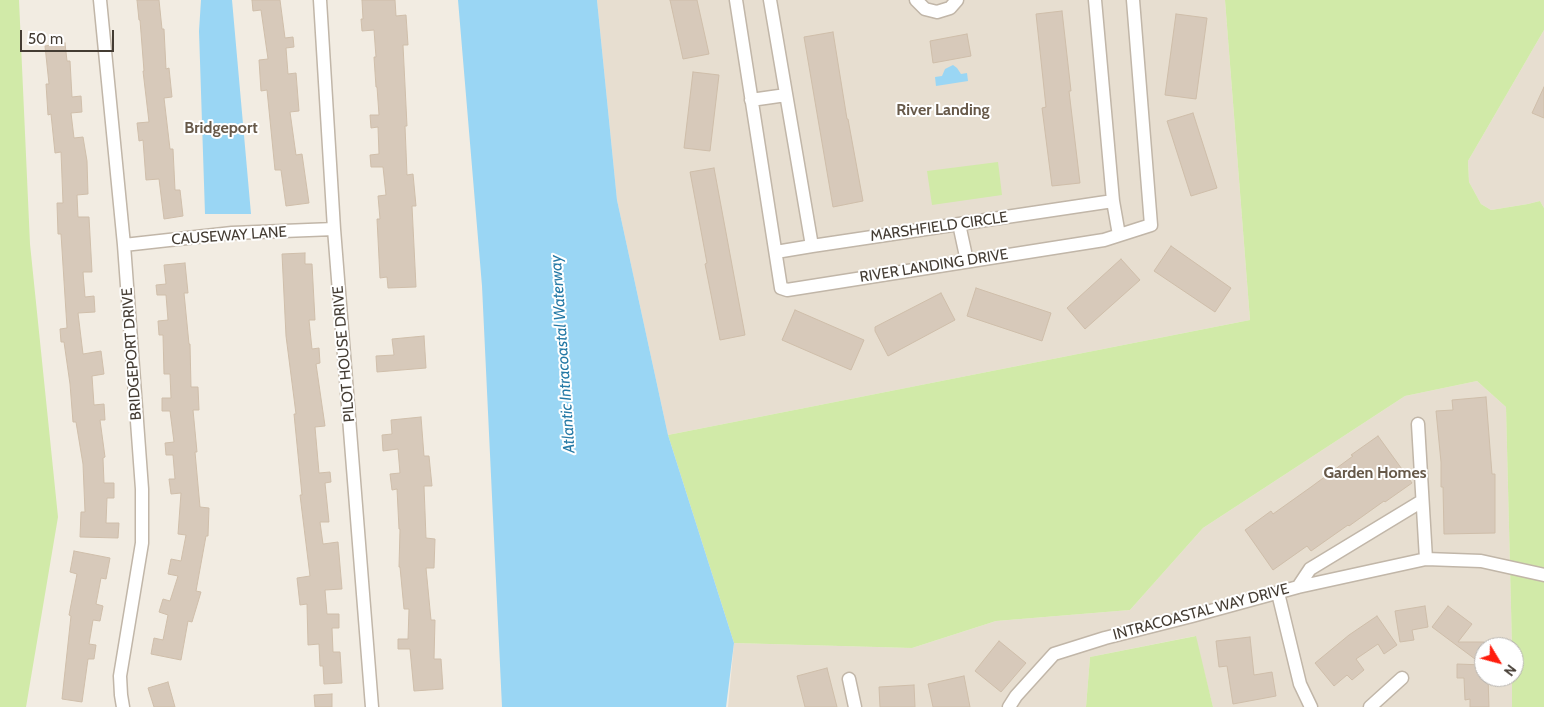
<!DOCTYPE html>
<style>
body{margin:0}
#map{position:relative;width:1544px;height:707px;overflow:hidden;background:#f2ece2;font-family:Cabin,sans-serif}
canvas{display:block}
.north{position:absolute;left:1474px;top:637px;width:50px;height:50px;box-sizing:border-box;background:#fff;border:1px solid #b4b1ad;border-radius:50%;rotate:127deg;font-size:14px;font-weight:700;line-height:20px;text-align:center;color:#443c33}
.north::after{content:'';display:block;margin:auto;width:18px;height:22px;background:#ff1d0d;clip-path:polygon(50% 0,100% 100%,50% 72%,0 100%)}
.scale{position:absolute;left:20px;top:30px;width:94px;height:22px;box-sizing:border-box;border:2px solid #443c33;border-top:0;padding-left:6px;font-size:15px;line-height:18px;white-space:nowrap;color:#443c33;-webkit-text-stroke:4px #fff;paint-order:stroke}
</style>
<div id="map">
<canvas width="1544" height="707"></canvas>
<div class="north">N</div>
<div class="scale">50 m</div>
</div>
<script>
const g = document.querySelector('canvas').getContext('2d');
g.lineJoin = 'round';
function paint(path, color) {
  g.fillStyle = color;
  g.fill(path, 'evenodd');
}
function toPath(rows) {
  const path = new Path2D();
  for (const r of rows) {
    path.moveTo(r[0], r[1]);
    for (let i = 2; i < r.length; i += 2) path.lineTo(r[i], r[i + 1]);
  }
  return path;
}
function trace(path, color, width, dash) {
  g.strokeStyle = color;
  g.lineWidth = width;
  g.lineCap = dash ? 'butt' : 'round';
  g.setLineDash(dash || []);
  g.stroke(path);
}
function drawText(font, color, halo, rows, align = 'center') {
  g.font = font + ' Cabin,sans-serif';
  g.lineWidth = 4;
  g.setLineDash([]);
  g.textBaseline = 'middle';
  g.strokeStyle = halo;
  g.fillStyle = color;
  for (const [text, x, y, turn = 0] of rows) {
    g.save();
    g.translate(x, y);
    g.rotate((+turn || 0) * Math.PI / 180);
    g.textAlign = isNaN(turn) ? turn : align;
    if (halo) g.strokeText(text, 0, 0);
    g.fillText(text, 0, 0);
    g.restore();
  }
}
paint(toPath([
 [597,0,1225,0,1250,320,668,435,617,200],
 [1544,30,1544,208,1540,201,1528,204,1491,210,1481,204,1469,182,1468,161],
 [1477,381,1506,407,1512,647,1484,647,1484,677,1512,677,1512,707,1213,707,1195,636,1090,657,1086,707,728,707,734,643,912,648,996,621,1130,610,1203,528,1405,396]
]), '#e7ded0');
paint(toPath([
 [0,0,19,0,30,244,58,517,26,707,0,707],
 [1225,0,1544,0,1544,30,1468,161,1469,182,1481,204,1491,210,1528,204,1540,201,1544,208,1544,707,1512,707,1512,677,1514,677,1514,647,1512,647,1506,407,1477,381,1405,396,1203,528,1130,610,996,621,912,648,734,643,668,435,1250,320],
 [998,162,1002,195,932,205,927,171],
 [1196,636,1213,707,1086,707,1090,657]
]), '#d1eaa8');
paint(toPath([
 [201,0,232,0,251,214,205,214,199,31],
 [458,0,597,0,617,200,668,435,734,643,726,707,502,707,482,286],
 [953,65,957,68,961,74,967,73,968,81,936,86,935,77,942,76,945,69]
]), '#9ad6f4');
const building = toPath([
 [137,0,159,0,162,29,164,29,166,69,169,68,172,97,164,98,170,149,173,149,175,190,180,190,183,216,164,219,159,179,146,180,143,140,139,141,137,123,149,122,143,71,144,71,140,20,139,20,137,0],
 [252,0,280,0,285,38,293,37,294,47,286,48,288,74,296,73,299,111,290,112,296,155,302,154,309,203,286,206,281,170,275,170,267,90,261,91,259,60,268,59,261,10,253,11,252,0],
 [362,0,395,0,396,16,406,15,408,45,403,45,407,126,405,126,407,175,413,174,416,206,412,206,416,287,388,288,387,277,380,278,377,219,380,219,378,196,386,195,383,167,371,167,370,155,379,154,378,127,371,128,370,115,379,115,377,87,376,87,374,57,376,57,374,30,362,31,361,19,363,19,362,0],
 [670,0,697,0,709,54,683,59,670,0],
 [1062,11,1071,91,1069,91,1080,183,1052,186,1042,108,1046,107,1036,14,1062,11],
 [1176,14,1207,18,1196,99,1165,95,1176,14],
 [833,32,847,119,848,119,863,201,833,207,804,37,833,32],
 [967,34,971,56,933,63,930,41,967,34],
 [65,43,67,61,70,61,72,97,81,96,82,112,71,113,74,138,83,137,87,161,88,194,77,195,78,217,89,217,92,272,83,272,85,297,94,296,95,312,78,313,83,354,101,351,104,374,92,376,94,405,104,404,105,420,100,420,105,457,103,458,104,483,114,483,114,498,107,498,106,523,119,523,118,538,80,537,81,512,85,512,83,464,76,422,73,422,70,384,64,342,61,342,60,329,67,328,61,234,58,234,57,203,63,203,61,152,55,153,51,114,48,115,46,84,49,84,45,46,65,43],
 [693,72,719,75,710,151,684,148,693,72],
 [1544,87,1544,118,1532,113,1544,87],
 [1193,113,1217,188,1191,196,1167,121,1193,113],
 [714,168,745,335,720,340,705,264,707,263,690,172,714,168],
 [1171,246,1231,288,1215,312,1154,271,1171,246],
 [305,253,305,264,312,264,315,320,309,320,312,349,319,348,320,363,316,364,325,426,315,427,319,473,330,472,331,482,325,483,329,522,320,522,323,544,338,542,342,589,325,590,327,614,339,614,339,628,332,628,333,652,340,652,342,683,324,684,323,666,320,666,319,644,308,645,307,604,300,605,297,578,310,576,300,495,302,495,294,414,296,414,286,336,282,254,305,253],
 [1121,259,1140,280,1085,329,1067,308,1121,259],
 [185,263,188,293,184,293,189,344,190,344,191,387,198,387,199,410,193,410,197,452,195,452,200,507,209,508,208,536,206,536,196,591,201,592,192,622,188,621,181,660,151,654,154,638,163,640,168,615,159,612,163,599,170,601,178,576,168,574,171,559,181,561,186,535,178,534,181,493,171,494,169,479,175,479,173,455,166,455,165,443,174,442,170,411,162,411,162,398,171,398,170,374,164,374,163,335,159,335,158,321,168,320,166,295,157,295,156,285,166,284,164,265,185,263],
 [976,288,1051,313,1042,341,967,316,976,288],
 [941,293,955,320,888,356,875,331,875,327,941,293],
 [795,310,864,340,851,370,782,340,795,310],
 [424,336,426,368,377,372,376,356,394,355,392,339,424,336],
 [1486,397,1492,474,1495,474,1495,533,1444,534,1443,487,1441,487,1441,462,1436,411,1453,410,1452,400,1486,397],
 [421,417,424,456,429,456,432,486,424,486,426,538,435,539,434,568,426,568,431,620,435,620,434,659,441,659,443,689,414,691,410,649,398,649,398,639,408,639,409,609,404,609,400,567,399,567,400,529,399,529,397,489,392,490,390,474,400,473,398,449,383,451,382,435,392,434,391,420,421,417],
 [1378,436,1412,483,1385,502,1384,501,1349,526,1348,525,1311,551,1307,546,1273,570,1245,530,1271,511,1273,514,1311,487,1353,456,1351,455,1378,436],
 [74,551,110,558,106,579,101,578,96,604,103,606,100,621,93,620,89,644,96,645,94,659,88,659,82,702,62,699,71,616,69,615,77,574,70,572,74,551],
 [1425,606,1428,627,1412,630,1414,640,1400,642,1395,611,1425,606],
 [1448,606,1472,624,1458,642,1484,642,1484,677,1488,677,1489,707,1470,707,1470,699,1465,700,1464,678,1457,678,1457,664,1483,665,1432,627,1448,606],
 [1377,616,1397,645,1384,654,1378,644,1356,659,1364,670,1352,680,1347,675,1334,686,1315,663,1349,635,1377,616],
 [1250,637,1254,675,1272,672,1276,696,1233,704,1227,666,1219,667,1216,641,1250,637],
 [999,641,1026,663,1001,692,975,671,999,641],
 [827,668,837,707,805,707,797,676,827,668],
 [964,676,970,707,933,707,928,684,964,676],
 [168,682,175,707,154,707,148,688,168,682],
 [914,685,915,707,880,707,879,687,914,685],
 [332,694,332,707,315,707,314,695,332,694]
]);
paint(building, '#d7c9ba');
trace(building, '#cfbeaa', 1);
const minor = toPath([
 [100,0,124,245,142,489,142,543,120,676,121,695,123,707],
 [320,0,334,229,372,707],
 [736,0,781,288,787,290,1104,240,1151,225,1133,0],
 [770,0,812,246,1113,201,1095,0],
 [916,0,925,9,937,12,950,8,957,0],
 [751,100,786,95],
 [1113,201,1119,235],
 [959,224,967,261],
 [124,245,232,233,334,229],
 [776,252,812,246],
 [1418,424,1426,559],
 [1298,587,1310,569,1422,501],
 [1278,593,1300,684,1311,707],
 [849,679,855,707],
 [1009,707,1016,696,1054,654,1105,638,1192,616,1298,587,1426,559,1481,561,1544,575],
 [1370,707,1402,678]
]);
trace(minor, '#c1b6a8', 15);
trace(minor, '#fff', 12);
drawText('15px', '#443c33', '#fff', [
 ["MARSHFIELD CIRCLE",939,227,-8],
 ["CAUSEWAY LANE",229,236,-4],
 ["RIVER LANDING DRIVE",934,266,-9],
 ["BRIDGEPORT DRIVE",132,354,-94],
 ["PILOT HOUSE DRIVE",344,354,-95],
 ["INTRACOASTAL WAY DRIVE",1201,612,-15]
]);
drawText('bold 16px', '#675949', '#fff', [
 ["River Landing",943,110],
 ["Bridgeport",221,128],
 ["Garden Homes",1375,473]
]);
drawText('italic 16px', '#2579a5', '#fff', [
 ["Atlantic Intracoastal Waterway",563,354,-94]
]);
</script>
